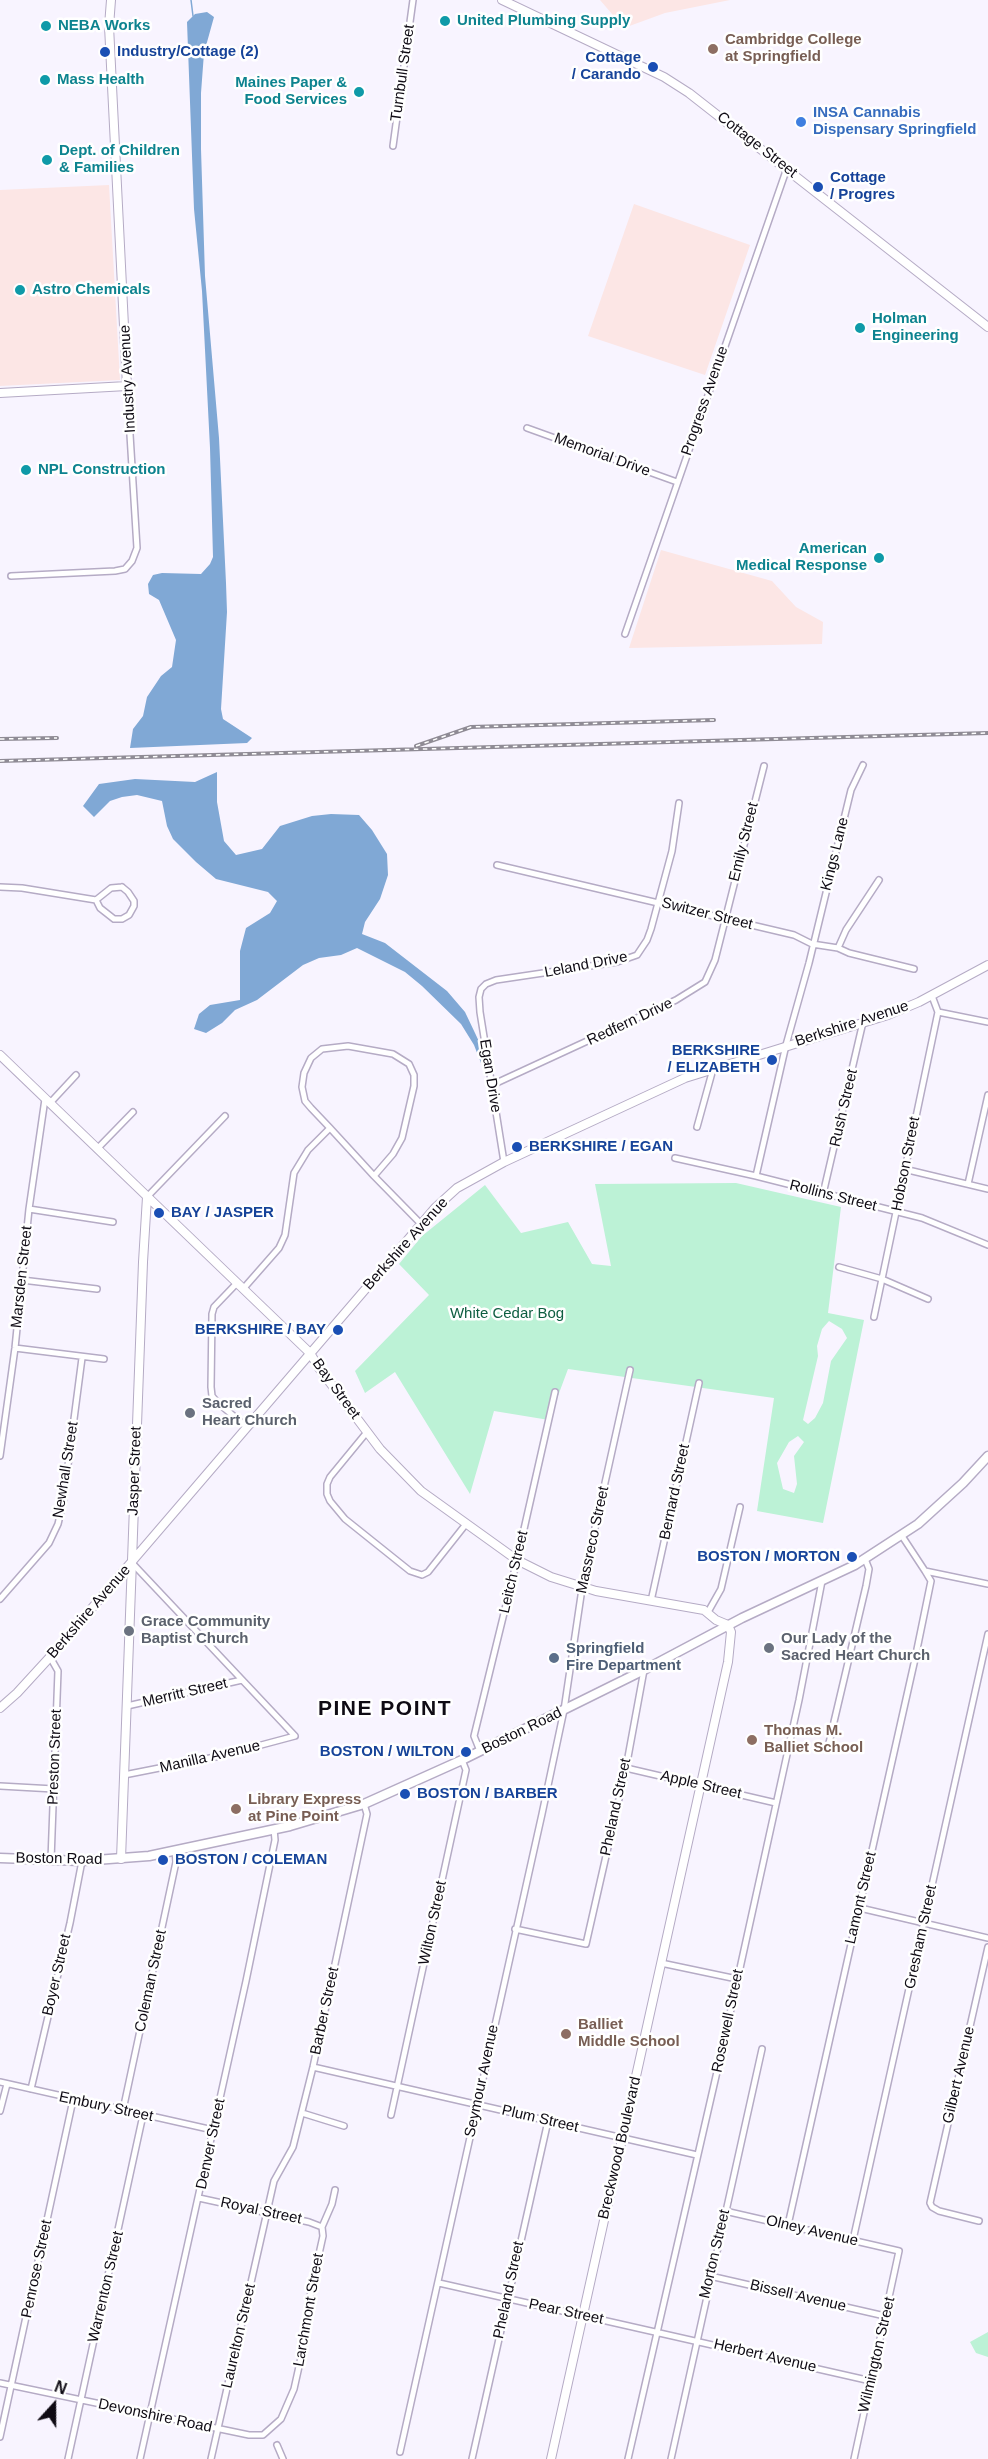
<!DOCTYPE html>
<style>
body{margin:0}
#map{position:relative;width:988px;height:2459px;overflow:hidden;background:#f8f4ff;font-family:Helvetica,sans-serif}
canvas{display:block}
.north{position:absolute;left:24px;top:2375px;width:60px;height:60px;-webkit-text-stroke:4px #fff;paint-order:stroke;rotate:21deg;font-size:16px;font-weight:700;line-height:24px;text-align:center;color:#0f0b14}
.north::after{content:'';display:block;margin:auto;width:21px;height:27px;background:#0f0b14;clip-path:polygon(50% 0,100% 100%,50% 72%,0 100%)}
</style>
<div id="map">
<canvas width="988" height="2459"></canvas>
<div class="north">N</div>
</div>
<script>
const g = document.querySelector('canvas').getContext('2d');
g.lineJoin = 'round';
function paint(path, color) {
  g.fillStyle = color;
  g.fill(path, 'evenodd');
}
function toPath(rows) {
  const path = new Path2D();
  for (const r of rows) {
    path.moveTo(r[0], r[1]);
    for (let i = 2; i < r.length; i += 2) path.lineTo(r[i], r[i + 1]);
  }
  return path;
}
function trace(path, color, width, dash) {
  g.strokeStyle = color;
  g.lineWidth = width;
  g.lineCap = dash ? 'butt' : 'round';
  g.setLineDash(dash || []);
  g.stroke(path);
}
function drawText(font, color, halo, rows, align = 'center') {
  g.font = font + ' Helvetica,sans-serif';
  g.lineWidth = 5;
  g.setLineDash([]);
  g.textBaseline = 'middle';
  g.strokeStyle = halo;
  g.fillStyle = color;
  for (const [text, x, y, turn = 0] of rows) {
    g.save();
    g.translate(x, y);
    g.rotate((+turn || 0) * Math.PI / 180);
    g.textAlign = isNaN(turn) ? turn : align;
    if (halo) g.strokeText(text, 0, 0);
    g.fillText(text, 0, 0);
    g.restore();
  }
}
paint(toPath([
 [600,0,730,0,665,13,624,28],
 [109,185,120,380,0,386,0,190],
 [634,204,750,245,705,375,588,336],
 [661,550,772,581,796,607,823,622,822,644,629,648]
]), '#fce6e5');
paint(toPath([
 [736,1183,841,1207,828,1313,864,1320,823,1523,757,1511,774,1398,568,1369,549,1420,494,1411,470,1494,395,1372,365,1393,355,1371,429,1295,399,1264,422,1236,485,1185,521,1233,568,1222,592,1264,611,1266,595,1184],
 [829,1321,842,1329,847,1338,831,1361,823,1403,815,1418,808,1424,803,1420,818,1356,817,1346,822,1329],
 [798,1436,804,1442,794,1456,797,1484,794,1493,783,1489,777,1463,789,1442],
 [988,2332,988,2357,976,2353,970,2342]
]), '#bcf2d6');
paint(toPath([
 [207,12,214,17,204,53,201,93,201,149,205,276,219,438,226,583,227,612,221,709,223,719,252,738,247,743,130,748,133,729,143,716,147,697,161,676,172,667,176,640,159,600,149,594,148,584,153,575,162,573,201,574,210,564,213,557,210,448,202,291,194,209,187,22,195,14],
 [217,772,217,802,224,841,236,855,262,849,280,826,312,816,331,814,359,815,372,830,387,854,388,875,380,899,365,922,362,934,385,943,447,991,465,1012,475,1033,482,1048,481,1063,474,1045,461,1024,422,986,405,972,357,948,341,955,319,958,303,965,257,1000,235,1010,222,1023,206,1033,194,1029,199,1014,210,1005,240,1000,240,951,246,928,270,913,277,901,268,892,216,879,196,862,173,839,167,826,162,801,137,795,122,797,110,801,94,817,83,806,99,784,135,779,195,782]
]), '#80a8d5');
trace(toPath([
 [191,0,193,16]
]), '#80a8d5', 1.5);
const street = toPath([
 [393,146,413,0],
 [527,428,677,482],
 [11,576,115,571,125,569,132,561,137,548,127,386],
 [625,634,787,168],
 [497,865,794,935,812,944,838,948,849,953,914,969],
 [0,887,22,888,96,900],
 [122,887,128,892,134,901,134,906,129,915,122,919,114,919,100,908,96,900,111,888,122,887],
 [838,948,846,930,879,880],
 [932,996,938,1012,988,1022],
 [492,1085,676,1000,705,982,715,960,764,766],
 [50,1103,76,1075],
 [697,1127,713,1069],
 [97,1149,133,1112],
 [675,1158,756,1176,922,1218,988,1245],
 [504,1162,480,1012,479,997,481,989,486,984,496,980,617,962,637,955,647,940,651,929,672,851,679,803],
 [904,1169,988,1189],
 [374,1176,393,1154,402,1138,414,1086,414,1075,409,1064,393,1054,348,1046,322,1049,311,1058,304,1073,302,1087,305,1101,311,1108,330,1128,374,1176,421,1224],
 [756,1176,786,1045,809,963,851,790,863,765],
 [968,1184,988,1095],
 [823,1194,863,1022],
 [147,1197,225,1116],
 [29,1209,113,1222],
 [839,1267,882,1279,928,1299],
 [22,1280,97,1289],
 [237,1283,214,1307,212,1314,211,1387,212,1396,218,1403,247,1427],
 [243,1289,279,1248,285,1235,294,1173,308,1150,330,1128],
 [874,1317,938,1012],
 [15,1348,104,1359],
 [367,1432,330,1477,327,1484,327,1494,330,1501,345,1519,410,1571,422,1575,428,1572,466,1524],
 [0,1456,15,1348,29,1209,45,1099],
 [902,1536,925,1571,988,1584],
 [0,1599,49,1543,58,1524,63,1503,82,1358],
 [651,1601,699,1383],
 [708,1612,721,1589,740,1507],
 [50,1657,58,1671,51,1860],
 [127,1706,242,1680],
 [829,1743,866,1586,869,1569,865,1559],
 [480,1751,474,1736,517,1560,555,1392],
 [626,1768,776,1803],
 [124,1775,220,1756,295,1736,133,1564],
 [0,1786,54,1789],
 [860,1908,988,1938],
 [515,1929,586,1944,626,1768,644,1670],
 [661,1963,737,1979],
 [313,2067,697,2155],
 [0,2082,213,2130],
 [31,2089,70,1923,82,1861],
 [123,2110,176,1862,175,1851],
 [0,2111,7,2084],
 [302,2113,344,2126],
 [391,2115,466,1770,462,1760],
 [199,2198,309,2222,322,2227],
 [725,2211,899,2251,854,2459],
 [979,2221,939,2211,932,2207,930,2203,988,1947],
 [788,2225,915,1659,931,1581,925,1571],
 [853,2240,988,1634],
 [710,2276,885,2316],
 [439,2283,871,2381],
 [0,2383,249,2435,263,2435,281,2419,294,2389,306,2335,311,2290,323,2236,322,2227,332,2204,335,2190],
 [0,2437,73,2100],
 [277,2445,283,2459],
 [400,2452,542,1814,564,1710,583,1582,630,1370],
 [68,2459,143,2115],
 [140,2459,246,1981,275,1840,274,1829],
 [211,2459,274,2181,293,2147,313,2067,367,1814,364,1804],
 [472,2459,548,2121],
 [628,2459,722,2050,799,1700,822,1581],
 [671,2459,762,2049]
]);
const secondary = toPath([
 [502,0,664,77,689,93,988,327],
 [0,393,127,386,109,26,111,0],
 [0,1055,310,1353,319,1368,380,1449,421,1491,517,1560,551,1577,596,1591,704,1610,716,1620,728,1625,731,1632,728,1662,551,2459],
 [0,1708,17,1693,50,1657,435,1208,457,1188,504,1162,685,1078,888,1015,919,1002,988,965],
 [121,1859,143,1262,147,1197]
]);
const primary = toPath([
 [0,1858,82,1861,149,1856,290,1826,364,1804,462,1760,644,1670,742,1618,855,1565,918,1524,963,1483,988,1456]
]);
trace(street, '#b5abc5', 8);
trace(secondary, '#b5abc5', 10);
trace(primary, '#b5abc5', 11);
trace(street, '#fff', 5);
trace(secondary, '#fff', 8);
trace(primary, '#fff', 8);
const rail = toPath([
 [0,739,57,738],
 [416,746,471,727,714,720],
 [0,761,988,733]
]);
trace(rail, '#8f8b95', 4);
trace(rail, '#fff', 1.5, [4.5]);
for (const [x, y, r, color] of [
 [445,21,6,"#0f9aa8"],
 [46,26,6,"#0f9aa8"],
 [713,49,6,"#8d6e63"],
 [105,52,6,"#1a4fb4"],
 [653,67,6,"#1a4fb4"],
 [45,80,6,"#0f9aa8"],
 [359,92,6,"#0f9aa8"],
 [801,122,6,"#3f7fe0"],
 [47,160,6,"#0f9aa8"],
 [818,187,6,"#1a4fb4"],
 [20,290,6,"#0f9aa8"],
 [860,328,6,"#0f9aa8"],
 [26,470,6,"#0f9aa8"],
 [879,558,6,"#0f9aa8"],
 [772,1060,6,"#1a4fb4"],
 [517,1147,6,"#1a4fb4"],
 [159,1213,6,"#1a4fb4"],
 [338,1330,6,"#1a4fb4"],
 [190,1413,6,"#6b7280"],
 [852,1557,6,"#1a4fb4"],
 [129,1631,6,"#6b7280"],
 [769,1648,6,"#6b7280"],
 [554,1658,6,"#5c6f8a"],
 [752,1740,6,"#8d6e63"],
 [466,1752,6,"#1a4fb4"],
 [405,1794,6,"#1a4fb4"],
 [236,1809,6,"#8d6e63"],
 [163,1860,6,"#1a4fb4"],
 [566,2034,6,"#8d6e63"]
]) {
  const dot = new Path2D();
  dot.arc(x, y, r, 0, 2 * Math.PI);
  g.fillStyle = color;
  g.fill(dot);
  trace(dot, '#fff', 2);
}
drawText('bold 15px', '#0d838f', '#fff', [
 ["United Plumbing Supply",457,21],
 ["NEBA Works",58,26],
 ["Mass Health",57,80],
 ["Maines Paper &",347,83,"right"],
 ["Food Services",347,100,"right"],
 ["Dept. of Children",59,151],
 ["& Families",59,168],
 ["Astro Chemicals",32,290],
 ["Holman",872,319],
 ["Engineering",872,336],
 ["NPL Construction",38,470],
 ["American",867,549,"right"],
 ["Medical Response",867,566,"right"]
], 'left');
drawText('bold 15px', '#785e54', '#fff', [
 ["Cambridge College",725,40],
 ["at Springfield",725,57],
 ["Thomas M.",764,1731],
 ["Balliet School",764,1748],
 ["Library Express",248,1800],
 ["at Pine Point",248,1817],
 ["Balliet",578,2025],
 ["Middle School",578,2042]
], 'left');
drawText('bold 15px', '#164399', '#fff', [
 ["Industry/Cottage (2)",117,52],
 ["Cottage",641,58,"right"],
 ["/ Carando",641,75,"right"],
 ["Cottage",830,178],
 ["/ Progres",830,195],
 ["BERKSHIRE",760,1051,"right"],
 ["/ ELIZABETH",760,1068,"right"],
 ["BERKSHIRE / EGAN",529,1147],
 ["BAY / JASPER",171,1213],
 ["BERKSHIRE / BAY",326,1330,"right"],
 ["BOSTON / MORTON",840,1557,"right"],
 ["BOSTON / WILTON",454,1752,"right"],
 ["BOSTON / BARBER",417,1794],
 ["BOSTON / COLEMAN",175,1860]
], 'left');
drawText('15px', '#0f0b14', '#fff', [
 ["Turnbull Street",403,73,-82],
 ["Cottage Street",757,145,38],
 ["Industry Avenue",128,379,-93],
 ["Progress Avenue",705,401,-71],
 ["Memorial Drive",602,455,20],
 ["Emily Street",744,842,-76],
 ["Kings Lane",835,854,-76],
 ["Switzer Street",707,914,14],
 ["Leland Drive",586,965,-11],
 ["Redfern Drive",630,1022,-25],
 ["Berkshire Avenue",852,1024,-18],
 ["Egan Drive",490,1076,81],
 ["Rush Street",844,1108,-77],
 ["Hobson Street",906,1164,-79],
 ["Rollins Street",833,1196,14],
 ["Berkshire Avenue",406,1244,-48],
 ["Marsden Street",22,1277,-84],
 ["Bay Street",336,1389,54],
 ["Newhall Street",66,1470,-81],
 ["Jasper Street",135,1471,-88],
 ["Bernard Street",675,1492,-78],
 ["Massreco Street",593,1540,-78],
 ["Leitch Street",514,1572,-77],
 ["Berkshire Avenue",89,1612,-49],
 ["Merritt Street",185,1693,-13],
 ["Boston Road",522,1731,-26],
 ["Preston Street",55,1757,-88],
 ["Manilla Avenue",210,1757,-13],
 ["Apple Street",701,1785,13],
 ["Pheland Street",616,1807,-78],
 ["Boston Road",59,1859,1],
 ["Lamont Street",861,1898,-77],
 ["Wilton Street",433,1923,-78],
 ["Gresham Street",921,1937,-78],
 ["Boyer Street",57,1975,-77],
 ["Coleman Street",151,1981,-78],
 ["Barber Street",325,2011,-78],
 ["Rosewell Street",728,2021,-78],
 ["Gilbert Avenue",959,2075,-77],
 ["Seymour Avenue",482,2081,-78],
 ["Embury Street",106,2107,12],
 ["Plum Street",540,2119,13],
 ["Denver Street",211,2144,-78],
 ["Breckwood Boulevard",620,2148,-77],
 ["Royal Street",261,2211,12],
 ["Olney Avenue",812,2231,13],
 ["Morton Street",715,2254,-77],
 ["Penrose Street",37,2269,-78],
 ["Warrenton Street",106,2287,-77],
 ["Pheland Street",509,2290,-78],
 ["Bissell Avenue",798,2296,13],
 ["Larchmont Street",309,2310,-80],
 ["Pear Street",566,2312,12],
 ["Laurelton Street",239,2336,-77],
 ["Wilmington Street",877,2355,-77],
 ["Herbert Avenue",765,2356,13],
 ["Devonshire Road",155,2416,12]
]);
drawText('bold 15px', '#366cbe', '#fff', [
 ["INSA Cannabis",813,113],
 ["Dispensary Springfield",813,130]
], 'left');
drawText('15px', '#0e5e41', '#fff', [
 ["White Cedar Bog",507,1314]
]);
drawText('bold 15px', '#5b616d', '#fff', [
 ["Sacred",202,1404],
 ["Heart Church",202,1421],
 ["Grace Community",141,1622],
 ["Baptist Church",141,1639],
 ["Our Lady of the",781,1639],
 ["Sacred Heart Church",781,1656]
], 'left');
drawText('bold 15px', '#4e5e75', '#fff', [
 ["Springfield",566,1649],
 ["Fire Department",566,1666]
], 'left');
g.letterSpacing = '1.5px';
drawText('bold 21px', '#0f0b14', '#fff', [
 ["PINE POINT",385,1709]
]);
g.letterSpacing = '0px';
</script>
